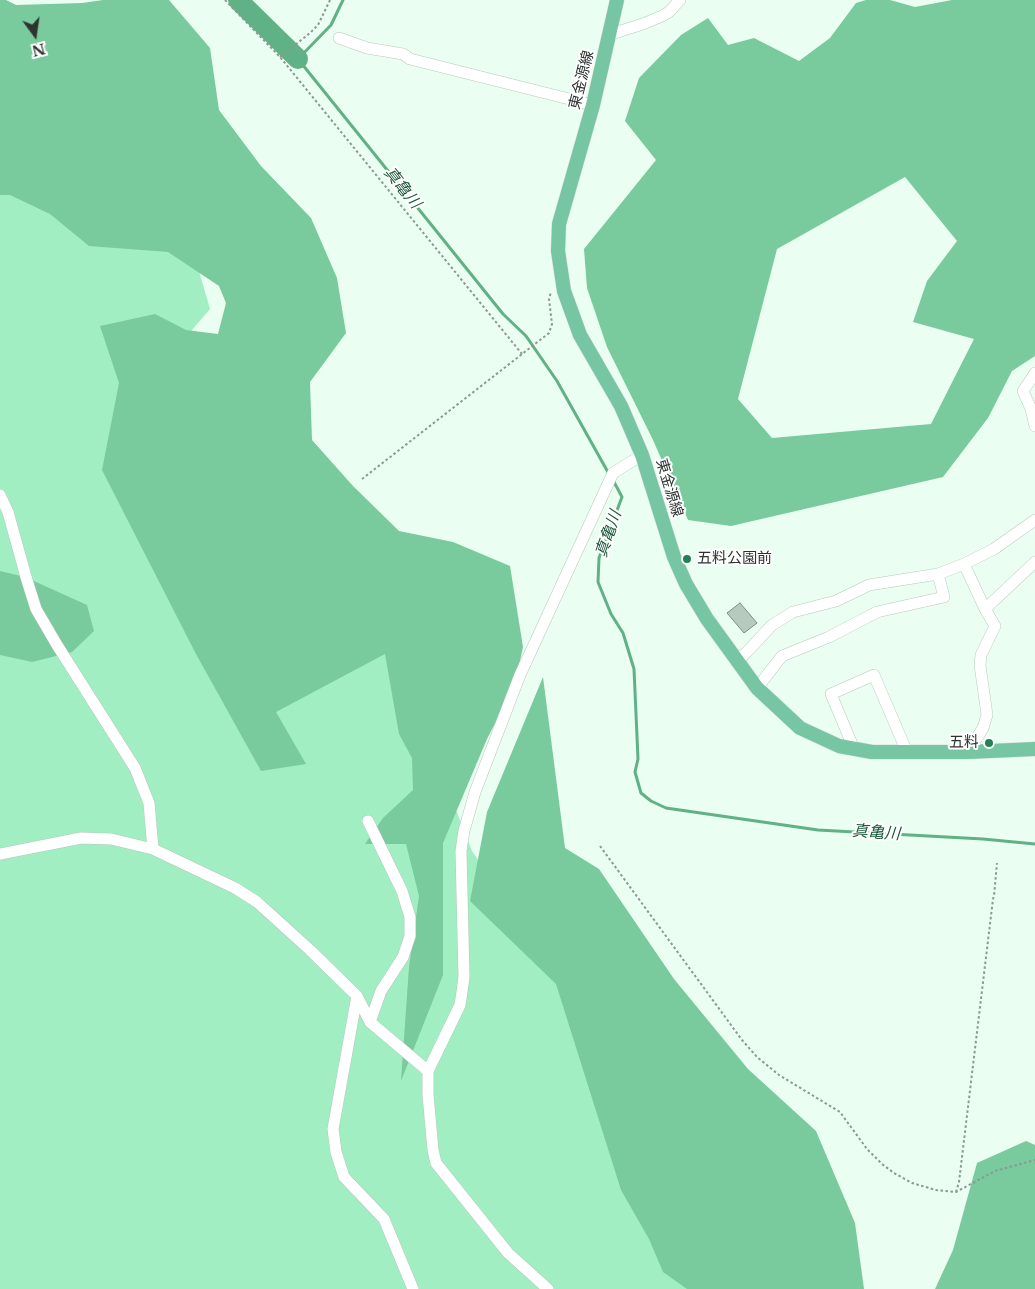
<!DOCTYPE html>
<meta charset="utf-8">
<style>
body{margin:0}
#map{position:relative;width:1035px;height:1289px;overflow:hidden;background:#eafef2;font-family:"Libre Baskerville",serif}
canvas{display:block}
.north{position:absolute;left:10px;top:10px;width:50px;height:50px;-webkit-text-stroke:4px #fff;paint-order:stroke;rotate:166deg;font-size:14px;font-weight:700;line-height:20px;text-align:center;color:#2d3430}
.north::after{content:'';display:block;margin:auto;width:18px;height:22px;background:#2d3430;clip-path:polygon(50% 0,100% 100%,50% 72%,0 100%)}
</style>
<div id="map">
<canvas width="1035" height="1289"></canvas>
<div class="north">N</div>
</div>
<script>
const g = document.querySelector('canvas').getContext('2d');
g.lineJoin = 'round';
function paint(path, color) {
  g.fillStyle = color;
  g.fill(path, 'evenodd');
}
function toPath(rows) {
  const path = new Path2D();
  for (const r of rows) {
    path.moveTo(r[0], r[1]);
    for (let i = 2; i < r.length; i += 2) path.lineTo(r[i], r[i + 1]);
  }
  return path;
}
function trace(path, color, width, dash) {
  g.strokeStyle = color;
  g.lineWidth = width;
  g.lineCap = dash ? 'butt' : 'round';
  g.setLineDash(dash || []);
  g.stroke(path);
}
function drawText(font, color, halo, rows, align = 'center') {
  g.font = font + ' "Libre Baskerville","Noto Sans JP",serif';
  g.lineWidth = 4;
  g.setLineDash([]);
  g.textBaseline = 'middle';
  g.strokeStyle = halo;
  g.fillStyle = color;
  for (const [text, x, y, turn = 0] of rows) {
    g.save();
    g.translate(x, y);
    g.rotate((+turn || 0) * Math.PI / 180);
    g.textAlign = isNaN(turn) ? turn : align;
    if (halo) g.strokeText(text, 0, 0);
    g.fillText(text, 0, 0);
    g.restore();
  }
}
paint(toPath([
 [0,146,185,223,210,309,144,386,386,630,472,851,599,1038,775,1289,0,1289]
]), '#a1eec2');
paint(toPath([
 [0,0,6,0,16,5,82,3,103,0,169,0,210,48,219,110,261,166,311,218,337,278,346,333,310,382,312,440,353,486,399,531,453,542,510,566,523,647,515,684,487,739,443,843,443,975,401,1081,409,967,419,896,406,844,365,844,383,818,413,790,412,758,399,734,385,654,276,712,306,764,261,771,196,654,102,470,119,383,100,326,155,314,186,330,218,334,226,303,219,286,168,252,89,246,50,214,10,195,0,195],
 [866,0,890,0,915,7,952,0,1035,0,1035,356,1012,371,988,418,943,477,731,526,688,520,653,440,607,347,587,288,584,249,656,160,625,121,639,78,681,35,708,18,728,45,754,38,799,61,830,38,856,3],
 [905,177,957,241,927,281,913,322,974,339,931,424,772,438,738,399,777,249],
 [0,571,25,577,87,605,94,631,72,652,32,662,0,655],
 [543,677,565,848,599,869,674,979,748,1069,816,1131,855,1223,864,1289,687,1289,663,1272,649,1239,621,1190,556,984,470,901,487,812],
 [1026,1141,1035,1145,1035,1289,935,1289,953,1250,977,1163]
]), '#79ca9d');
trace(toPath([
 [343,0,331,25,298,59,503,314,526,336,557,381,609,474],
 [613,480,622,497,599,558,598,582,611,614,623,633,634,669,638,759,635,772,641,793,651,801,666,808,818,830,983,839,1035,844]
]), '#60b185', 3);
trace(toPath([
 [238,0,298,59]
]), '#60b185', 20);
const building = toPath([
 [740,603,757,623,744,633,727,613,740,603]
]);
paint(building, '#b7cabe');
trace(building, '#7d8f84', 1);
const minor = toPath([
 [611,34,643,24,662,16,669,12,680,0],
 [339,38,367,48,403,54,410,59,593,105],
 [1035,373,1023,391,1031,409,1035,426],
 [0,495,8,512,26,577,36,609,57,645,135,768,149,803,153,849],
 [964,564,985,609,995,626,981,655,980,665,987,715,983,728,968,752],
 [985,609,1035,562],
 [735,660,745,654,772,625,793,612,836,601,869,585,938,574,964,564,994,549,1035,520],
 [757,688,782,656,829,637,877,612,944,597,938,574],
 [854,749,831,694,874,675,907,752],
 [368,821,402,891,410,917,410,936,403,957,381,991,370,1022],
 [0,854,81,838,111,839,153,849,235,888,257,902,310,950,357,996,370,1022,428,1071],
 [357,996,333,1129,336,1152,344,1177,384,1219,413,1289],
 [548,1289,508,1253,436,1163,433,1150,428,1095,428,1071,460,1005,462,992,464,977,461,851,464,831,475,792,520,675,613,473,642,455]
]);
const major = toPath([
 [617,0,593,105,559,224,558,251,564,291,580,335,621,406,642,455,674,557,686,584,707,619,757,688,800,728,839,746,872,752,968,752,1035,749]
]);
trace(minor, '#b6c9bd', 12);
trace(major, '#dddfde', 15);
trace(toPath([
 [225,0,280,57,522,354],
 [280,57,310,33,318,25,330,0],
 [362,479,549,333,552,324,549,299,551,292],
 [600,846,742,1040,757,1057,779,1075,840,1112,867,1149,882,1164,894,1173,912,1183,936,1190,956,1192,995,1171,1035,1160],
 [956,1192,959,1182,993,899,994,896,997,863]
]), '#8b9991', 2, [2.5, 2.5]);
trace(minor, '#fff', 11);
trace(major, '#76c5a3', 14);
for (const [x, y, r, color] of [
 [687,559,5,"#268055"],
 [989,743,5,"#268055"]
]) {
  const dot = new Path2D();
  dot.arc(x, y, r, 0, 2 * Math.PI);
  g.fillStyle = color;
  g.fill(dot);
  trace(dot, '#fff', 2);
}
drawText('15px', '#2d3430', '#fff', [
 ["東金源線",582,80,-76],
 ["東金源線",669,488,73]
]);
drawText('15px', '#2d3430', '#fff', [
 ["五料公園前",697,559],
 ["五料",979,743,"right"]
], 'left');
drawText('italic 16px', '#1b583a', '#fff', [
 ["真亀川",402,188,51],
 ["真亀川",609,534,-71],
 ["真亀川",876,833,4]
]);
</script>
